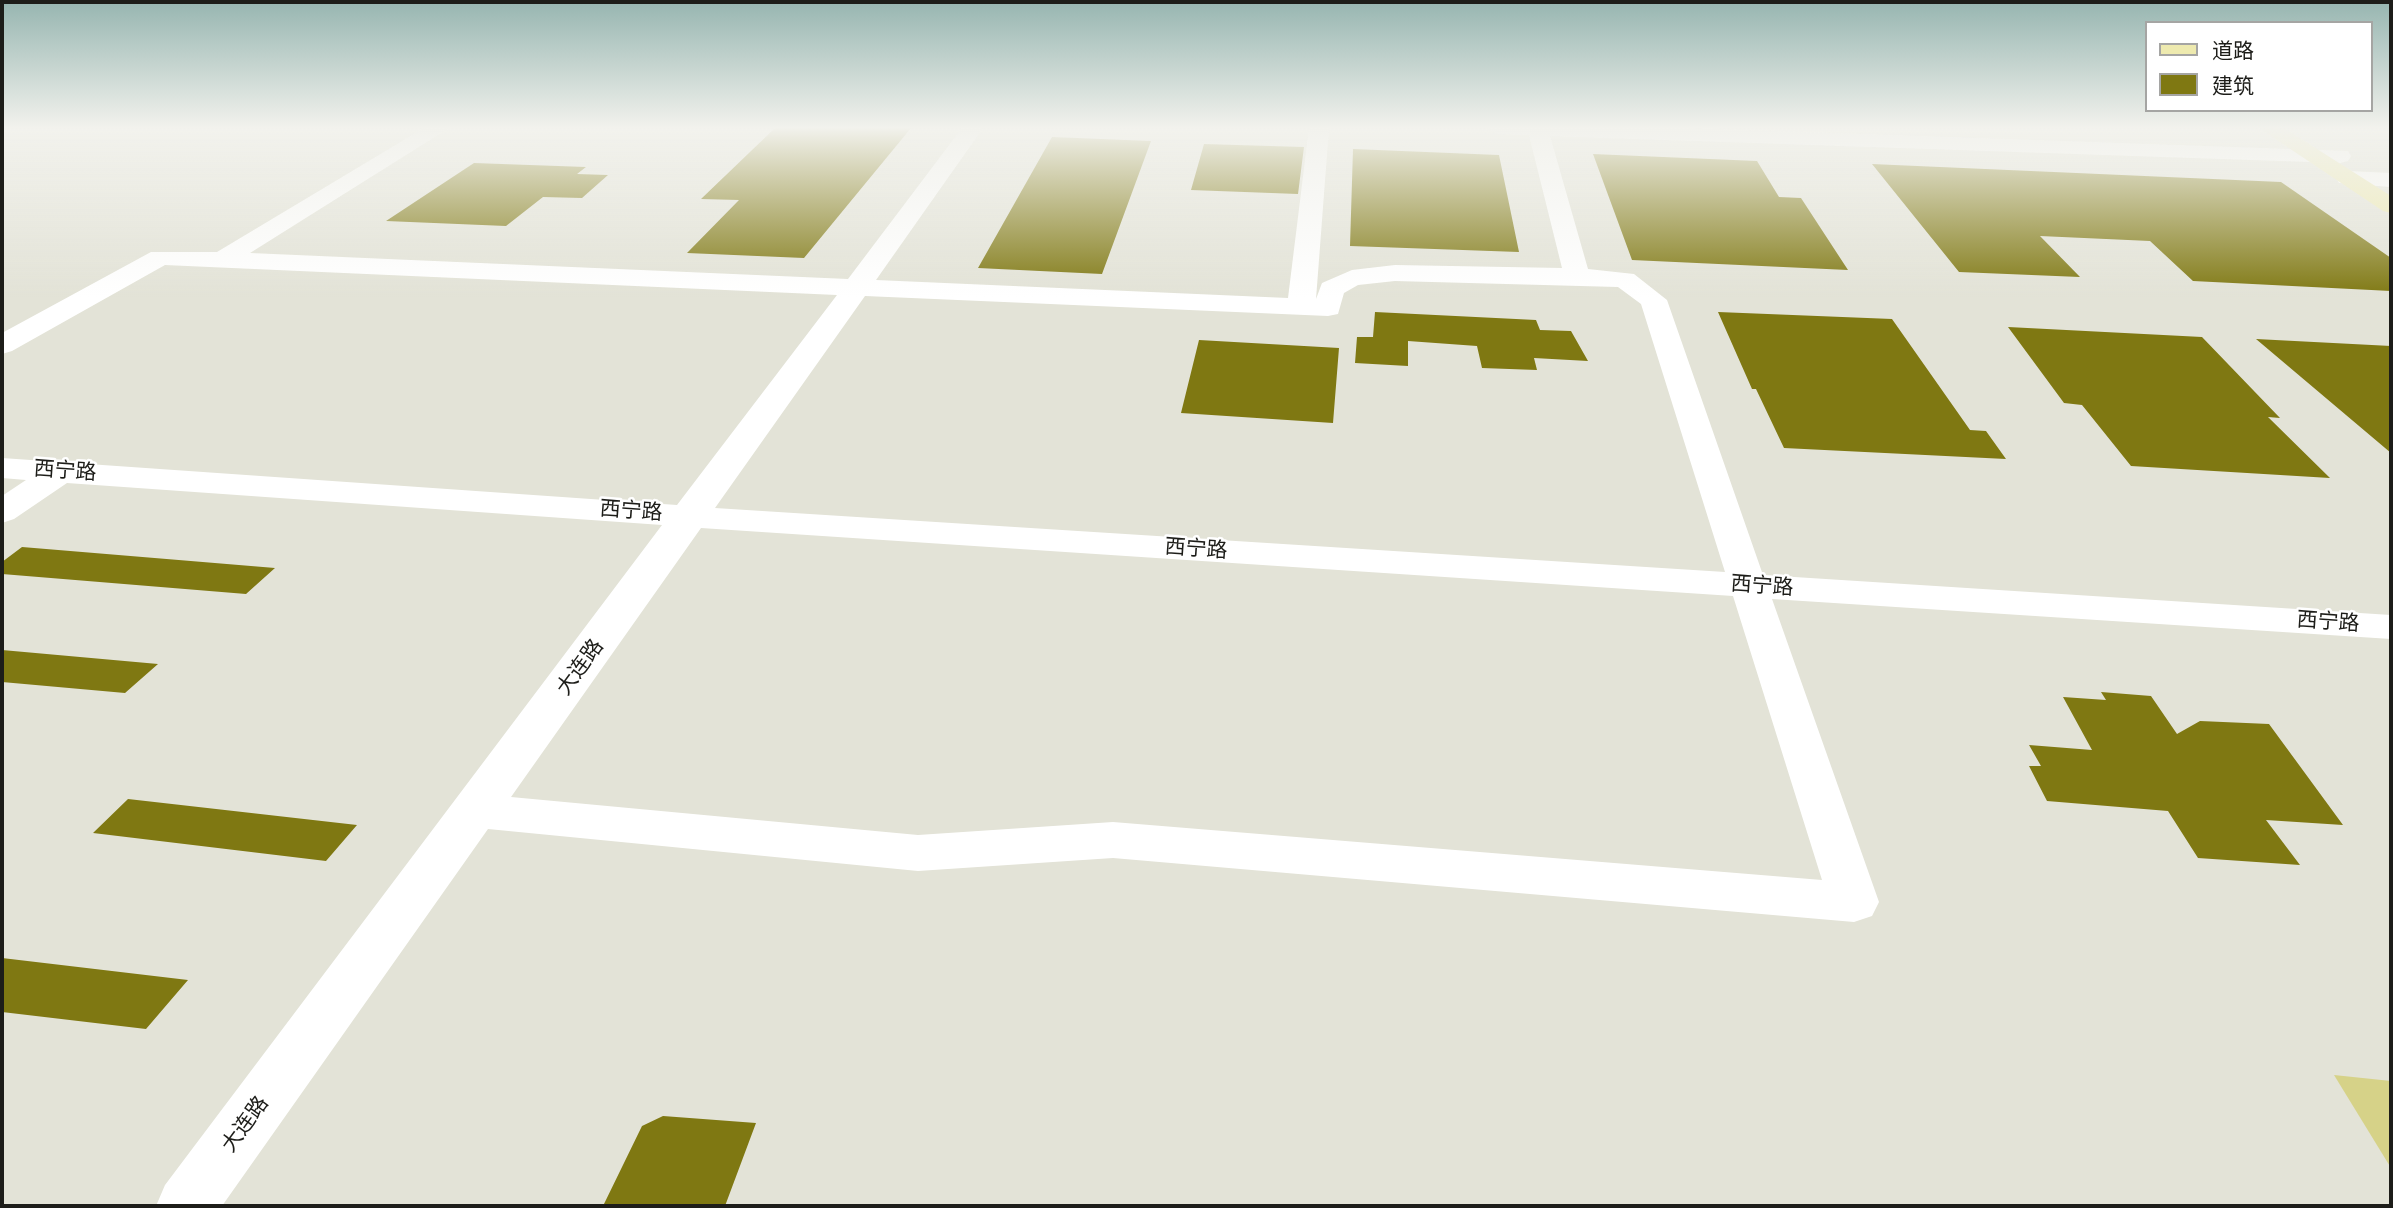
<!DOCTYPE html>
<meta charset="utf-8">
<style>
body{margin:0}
#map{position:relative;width:2393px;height:1208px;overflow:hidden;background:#e3e3d7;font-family:Poppins,"Noto Sans SC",sans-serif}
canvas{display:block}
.frame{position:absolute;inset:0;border:4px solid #1d1d19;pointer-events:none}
.legend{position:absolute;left:2145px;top:21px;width:228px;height:91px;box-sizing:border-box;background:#fff;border:2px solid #a5a5a3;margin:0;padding:9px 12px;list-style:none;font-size:21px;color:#1d1d19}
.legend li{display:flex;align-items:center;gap:14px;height:35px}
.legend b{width:35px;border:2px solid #a5a5a3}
</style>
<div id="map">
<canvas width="2393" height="1208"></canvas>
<div class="frame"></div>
<ul class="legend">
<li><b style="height:9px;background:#eeeaaf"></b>道路</li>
<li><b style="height:19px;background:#7f7812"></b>建筑</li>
</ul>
</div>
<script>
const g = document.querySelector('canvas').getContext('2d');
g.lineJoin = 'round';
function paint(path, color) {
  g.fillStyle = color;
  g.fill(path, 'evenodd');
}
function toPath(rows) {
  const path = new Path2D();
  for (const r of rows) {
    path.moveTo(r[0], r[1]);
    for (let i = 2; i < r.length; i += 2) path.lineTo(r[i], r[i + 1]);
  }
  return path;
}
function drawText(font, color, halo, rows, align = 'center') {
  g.font = font + ' Poppins,"Noto Sans SC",sans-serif';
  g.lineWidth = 5;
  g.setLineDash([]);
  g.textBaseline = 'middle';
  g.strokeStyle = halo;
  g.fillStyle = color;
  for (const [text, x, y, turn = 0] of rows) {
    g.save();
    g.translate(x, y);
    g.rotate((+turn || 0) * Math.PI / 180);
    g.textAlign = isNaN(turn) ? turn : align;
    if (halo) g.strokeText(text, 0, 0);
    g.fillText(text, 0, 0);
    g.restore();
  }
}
paint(toPath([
 [2334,1075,2391,1081,2391,1168]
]), '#d6d288');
paint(toPath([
 [775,128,911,128,804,258,687,253,739,200,701,199],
 [1052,137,1151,141,1102,274,978,268],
 [1204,144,1304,147,1298,194,1191,190],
 [1353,149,1499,155,1519,252,1350,246],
 [1593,154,1757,161,1779,197,1801,198,1848,270,1632,260],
 [474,163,586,167,577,174,608,175,582,198,543,197,506,226,386,221],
 [1872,164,2281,182,2391,258,2391,291,2193,281,2150,241,2040,236,2080,277,1959,272],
 [1375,312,1536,320,1540,330,1571,331,1588,361,1534,358,1537,370,1482,368,1477,346,1408,341,1408,366,1355,363,1357,337,1373,337],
 [1718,312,1892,319,1970,430,1986,431,2006,459,1784,448,1756,389,1752,389],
 [2008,327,2202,337,2280,418,2268,417,2330,478,2131,466,2082,405,2064,403],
 [2256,339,2391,346,2391,453],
 [1199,340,1339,348,1333,423,1181,413],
 [22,547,275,568,246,594,2,574,2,562],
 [2,650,158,664,125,693,2,682],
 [2101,692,2151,696,2177,734,2200,721,2269,724,2343,825,2266,820,2300,865,2198,858,2168,811,2047,801,2029,766,2041,766,2029,745,2092,750,2063,697,2106,700],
 [128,799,357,825,326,861,93,833],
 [2,958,188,980,146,1029,2,1012],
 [663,1116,756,1123,725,1206,603,1206,642,1126]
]), '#7f7812');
paint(toPath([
 [424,128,449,128,250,253,848,279,962,128,983,128,876,280,1288,298,1309,128,1329,128,1316,299,1322,283,1352,270,1395,265,1562,268,1529,135,1498,134,1488,128,1690,128,2348,151,2351,156,2348,161,2340,163,1550,136,1588,269,1634,274,1667,300,1763,575,2391,615,2391,639,1772,599,1879,902,1872,916,1854,922,1113,858,918,871,488,829,222,1206,156,1206,165,1185,662,525,67,483,14,519,2,523,2,496,26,480,2,478,2,458,677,505,837,295,165,265,12,351,2,354,2,333,151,252,217,252,424,128],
 [1395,281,1618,287,1641,304,1725,572,715,508,865,296,1328,316,1338,314,1344,293,1358,285,1395,281],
 [701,528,1733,596,1822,880,1113,822,918,835,511,797,701,528],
 [2347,171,2391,173,2391,187,2339,183,2336,178,2347,171]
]), '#fff');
paint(toPath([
 [2259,128,2284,128,2391,196,2391,213,2383,211,2259,128]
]), '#eeeaaf');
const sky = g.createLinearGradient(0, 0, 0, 297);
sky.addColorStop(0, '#96b5b0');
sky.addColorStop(0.43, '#f2f2ed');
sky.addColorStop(1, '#f2f2ed00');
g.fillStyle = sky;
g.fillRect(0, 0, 2393, 297);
drawText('21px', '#1d1d19', '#fff', [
 ["西宁路",65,472,4],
 ["西宁路",631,512,4],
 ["西宁路",1196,550,4],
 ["西宁路",1762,587,4],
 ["西宁路",2328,623,4],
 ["大连路",581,668,-54],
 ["大连路",246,1125,-54]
]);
</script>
